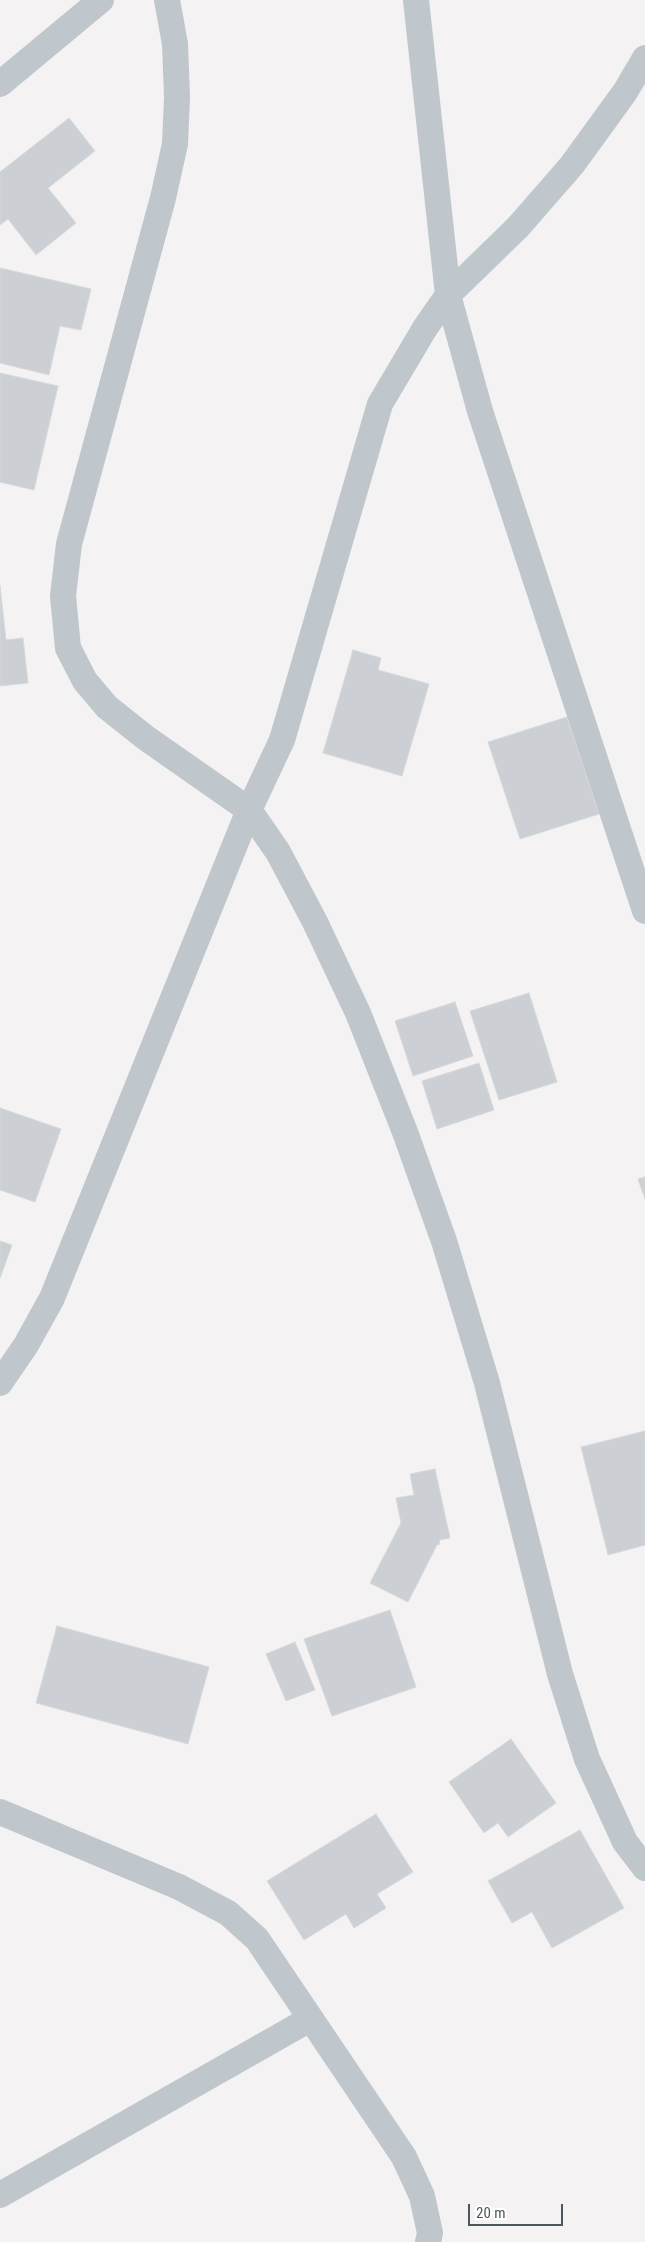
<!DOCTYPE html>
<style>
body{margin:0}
#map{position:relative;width:645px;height:2242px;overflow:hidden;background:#f4f2f2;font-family:"Roboto Condensed",sans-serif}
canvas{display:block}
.scale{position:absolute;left:468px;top:2204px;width:95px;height:22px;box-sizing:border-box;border:2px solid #4b565d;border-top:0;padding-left:6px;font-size:15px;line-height:18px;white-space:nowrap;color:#4b565d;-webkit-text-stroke:4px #fff;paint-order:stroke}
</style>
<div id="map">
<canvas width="645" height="2242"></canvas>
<div class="scale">20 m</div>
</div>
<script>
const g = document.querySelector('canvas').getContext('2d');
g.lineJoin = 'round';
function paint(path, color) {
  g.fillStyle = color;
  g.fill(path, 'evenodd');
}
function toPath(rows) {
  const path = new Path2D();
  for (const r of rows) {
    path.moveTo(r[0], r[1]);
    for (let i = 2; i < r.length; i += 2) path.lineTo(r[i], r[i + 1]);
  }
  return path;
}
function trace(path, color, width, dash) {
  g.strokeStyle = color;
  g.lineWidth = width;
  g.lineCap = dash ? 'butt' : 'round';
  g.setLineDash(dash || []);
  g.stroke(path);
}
const building = toPath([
 [69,118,95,151,48,188,76,223,36,255,8,219,0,225,0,172,69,118],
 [0,268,91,289,81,330,60,326,49,375,0,363,0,268],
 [0,373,58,386,34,490,0,482,0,373],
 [0,586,6,640,23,638,28,683,0,686,0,586],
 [353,650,381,658,378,670,429,684,402,776,323,753,353,650],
 [567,717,599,814,520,839,488,742,567,717],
 [529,993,557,1082,499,1100,470,1011,529,993],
 [455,1002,473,1056,413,1076,395,1021,455,1002],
 [479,1063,494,1110,437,1129,422,1081,479,1063],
 [0,1108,61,1129,35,1202,0,1190,0,1108],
 [645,1177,645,1199,638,1179,645,1177],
 [0,1241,12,1245,0,1278,0,1241],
 [645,1431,645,1545,608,1555,581,1447,645,1431],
 [435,1469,450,1538,439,1540,440,1544,437,1545,408,1602,370,1583,401,1523,396,1498,414,1495,410,1474,435,1469],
 [390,1610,416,1687,332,1716,304,1639,390,1610],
 [57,1626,209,1667,188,1744,36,1703,57,1626],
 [295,1642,315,1690,286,1701,266,1654,295,1642],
 [511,1739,556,1803,508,1837,498,1823,484,1833,449,1782,511,1739],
 [376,1814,413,1872,377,1894,386,1908,354,1928,346,1914,304,1940,267,1881,376,1814],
 [580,1830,624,1908,552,1948,532,1912,512,1923,488,1881,580,1830]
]);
paint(building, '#cccfd3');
trace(building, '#d6d9dc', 1);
trace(toPath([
 [167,0,175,44,177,97,175,144,163,198,69,544,63,596,68,648,85,681,107,707,146,738,249,810,278,852,315,922,358,1013,405,1132,444,1241,487,1383,560,1674,587,1759,625,1842,645,1868],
 [416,0,448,295,480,411,645,911],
 [0,84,101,0],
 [0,1383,26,1345,52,1298,249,810,282,740,380,404,425,328,448,295,518,227,572,165,625,92,645,58],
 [0,1812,179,1887,228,1913,257,1939,404,2157,422,2196,430,2233,428,2242],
 [0,2195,310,2019]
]), '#bfc7cc', 26);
</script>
